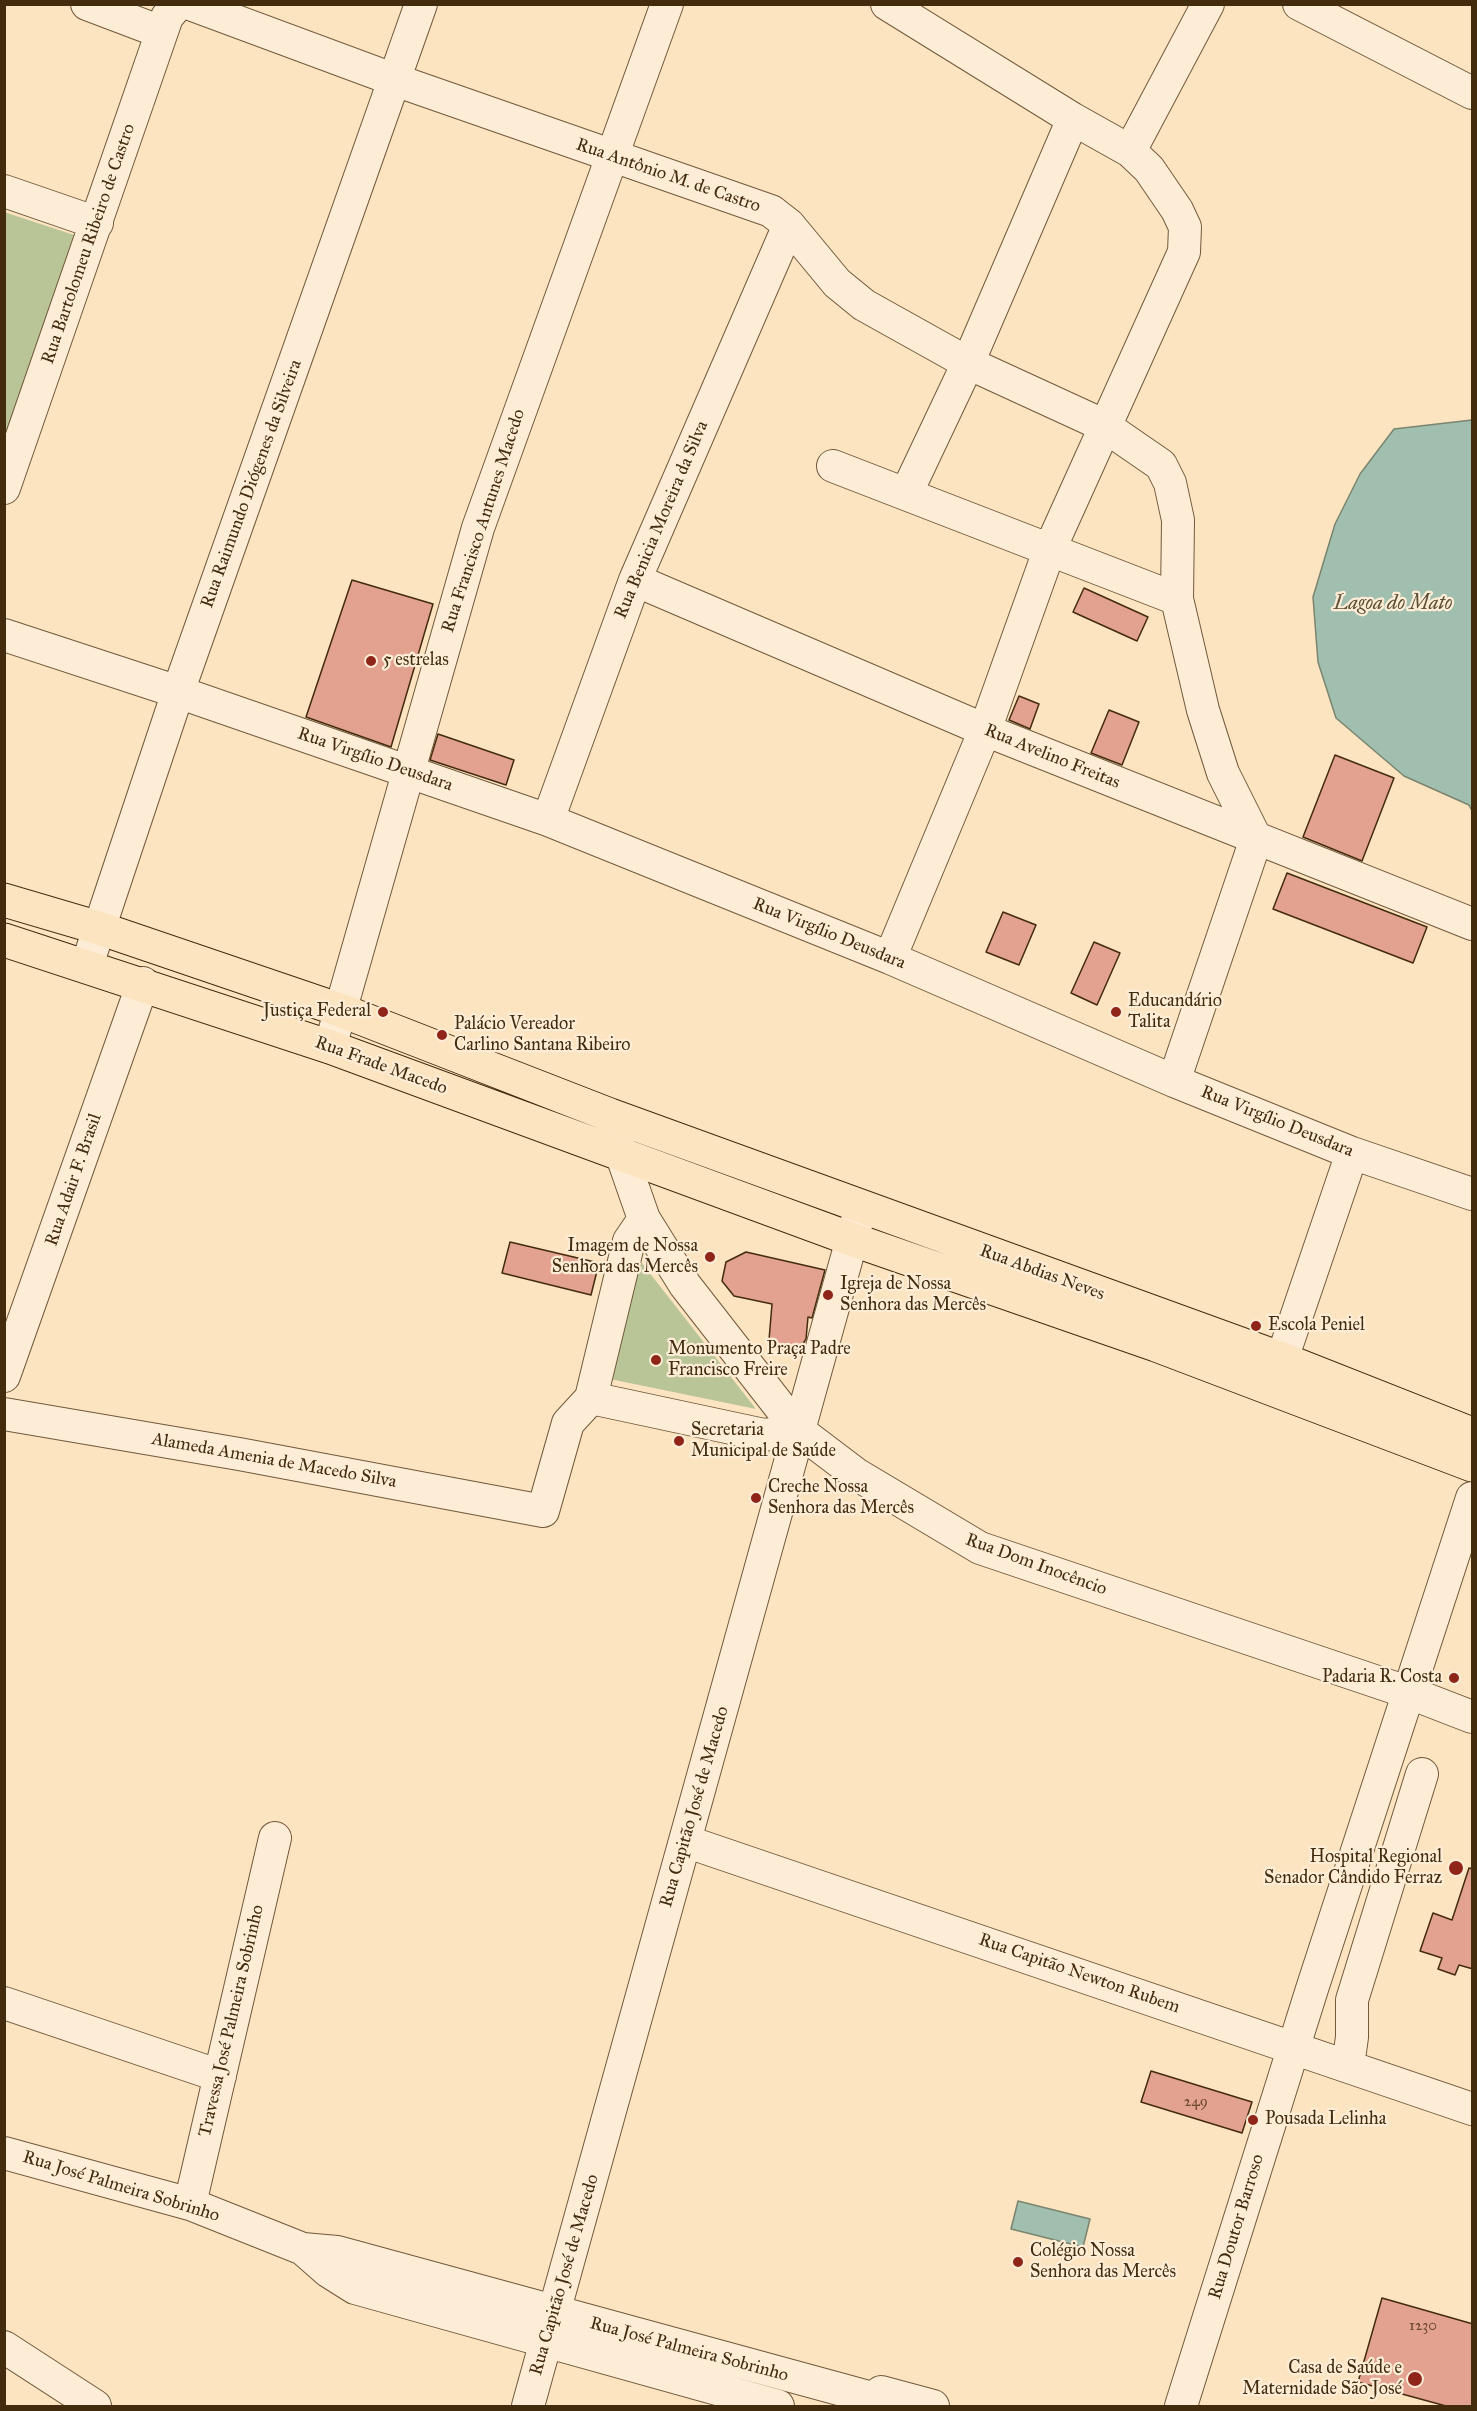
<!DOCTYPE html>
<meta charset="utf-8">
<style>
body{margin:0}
#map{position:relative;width:1477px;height:2411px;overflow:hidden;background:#fce4c1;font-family:"IM FELL Great Primer",serif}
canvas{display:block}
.frame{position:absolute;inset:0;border:6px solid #432b0e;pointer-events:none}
</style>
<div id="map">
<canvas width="1477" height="2411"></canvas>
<div class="frame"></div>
</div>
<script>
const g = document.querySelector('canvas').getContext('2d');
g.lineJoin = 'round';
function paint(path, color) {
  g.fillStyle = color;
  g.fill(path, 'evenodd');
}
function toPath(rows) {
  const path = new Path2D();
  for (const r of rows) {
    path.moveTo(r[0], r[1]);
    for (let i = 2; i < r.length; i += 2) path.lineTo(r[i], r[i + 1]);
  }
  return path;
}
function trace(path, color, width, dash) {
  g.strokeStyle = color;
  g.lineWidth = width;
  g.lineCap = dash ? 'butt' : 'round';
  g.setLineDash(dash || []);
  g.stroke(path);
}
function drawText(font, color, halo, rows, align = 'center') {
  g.font = font + ' "IM FELL Great Primer",serif';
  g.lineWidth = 4.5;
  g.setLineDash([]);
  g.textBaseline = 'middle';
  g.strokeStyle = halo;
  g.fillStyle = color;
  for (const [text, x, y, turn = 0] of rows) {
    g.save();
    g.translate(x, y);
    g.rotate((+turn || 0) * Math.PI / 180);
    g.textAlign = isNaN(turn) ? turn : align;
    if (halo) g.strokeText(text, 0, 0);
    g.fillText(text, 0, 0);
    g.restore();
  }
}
paint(toPath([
 [4,212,74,235,5,438],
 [634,1253,756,1409,605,1378]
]), '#b9c597');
const water = toPath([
 [1472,420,1472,811,1469,805,1404,776,1336,718,1318,662,1313,597,1335,524,1360,474,1394,429,1472,420],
 [1018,2201,1090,2219,1083,2247,1011,2229,1018,2201]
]);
paint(water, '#a0bfae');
trace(water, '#7b846e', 1.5);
const building = toPath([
 [352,580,433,604,391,747,306,717,352,580],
 [1084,588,1148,617,1137,641,1073,612,1084,588],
 [1019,696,1039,704,1030,729,1009,720,1019,696],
 [1109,710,1139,722,1122,765,1091,753,1109,710],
 [438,734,514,760,506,785,430,760,438,734],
 [1335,755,1394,778,1362,861,1303,837,1335,755],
 [1287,873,1427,927,1413,963,1273,909,1287,873],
 [1003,912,1036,925,1019,965,986,952,1003,912],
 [1094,942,1120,953,1097,1005,1071,993,1094,942],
 [510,1242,599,1263,591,1295,502,1273,510,1242],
 [746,1252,825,1270,812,1318,808,1317,806,1339,801,1347,792,1352,778,1349,769,1340,772,1304,734,1296,722,1281,726,1262,746,1252],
 [1469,1868,1473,1869,1473,1969,1459,1965,1455,1975,1438,1969,1442,1958,1420,1951,1433,1913,1452,1920,1469,1868],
 [1151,2071,1252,2102,1242,2133,1141,2102,1151,2071],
 [1382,2298,1473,2324,1473,2406,1446,2406,1358,2382,1382,2298]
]);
paint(building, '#e3a18f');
trace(building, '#432b0e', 1.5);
const minor = toPath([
 [87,4,161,32],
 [190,4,395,80,771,211,789,225,837,283,864,305,968,363,1103,425,1161,465,1170,483,1178,520,1177,599,1203,710,1223,773,1256,839,1174,1081],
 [887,4,1073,119],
 [1299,4,1472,93],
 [4,191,97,223],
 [833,466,1177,599],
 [4,488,167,17,178,4],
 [906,494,968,363,1073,119,1130,151,1208,4],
 [635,580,985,730,1472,924],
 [4,635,178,692,548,820,890,958,1174,1081,1352,1153,1472,1194],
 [548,820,635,580,789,225],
 [890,958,985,730,1049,551,1184,252,1185,227,1177,210,1149,169,1130,151],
 [87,965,178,692,421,4],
 [330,1047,478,528,667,4],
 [614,1133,644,1219,685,1285,798,1430,856,1474,980,1548,1410,1693,1472,1717],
 [1282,1359,1352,1153],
 [4,1376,143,983],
 [591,1398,764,1435,798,1430],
 [4,1414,239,1454,543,1511,568,1423,591,1398,629,1241,644,1219],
 [685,1841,1472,2109],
 [4,2003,220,2076],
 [1348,2066,1352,2037,1352,2000,1422,1774],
 [4,2153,190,2204,303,2249,337,2252,901,2406],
 [190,2204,275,1838],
 [303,2249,328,2271,355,2288,778,2406],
 [4,2347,95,2406],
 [881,2392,933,2406],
 [528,2406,859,1214],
 [1181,2406,1312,1989,1472,1498]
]);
const major = toPath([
 [4,900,99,928,340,1010,610,1115,1282,1359,1472,1434],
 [4,940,330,1047,851,1239,1156,1345,1472,1465]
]);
trace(minor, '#71593b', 34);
trace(major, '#432b0e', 35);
trace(minor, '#fdedd7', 32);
trace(major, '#fce4c1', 33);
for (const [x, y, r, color] of [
 [371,661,6,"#8f2418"],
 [383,1012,6,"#8f2418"],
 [1116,1012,6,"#8f2418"],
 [442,1035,6,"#8f2418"],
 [710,1257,6,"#8f2418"],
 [828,1295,6,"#8f2418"],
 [1256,1326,6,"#8f2418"],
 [656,1360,6,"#8f2418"],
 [679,1441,6,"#8f2418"],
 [756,1498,6,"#8f2418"],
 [1454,1678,6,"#8f2418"],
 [1456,1868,8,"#8f2418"],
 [1253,2120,6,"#8f2418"],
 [1018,2262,6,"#8f2418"],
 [1415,2379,8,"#8f2418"]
]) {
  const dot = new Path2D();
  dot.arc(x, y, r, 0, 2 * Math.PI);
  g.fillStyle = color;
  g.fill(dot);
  trace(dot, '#fdedd7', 2);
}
drawText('15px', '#6b482e', null, [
 ["249",1196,2102],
 ["1230",1423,2326]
]);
drawText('18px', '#432b0e', '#fdedd7', [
 ["Rua Antônio M. de Castro",668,176,19],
 ["Rua Bartolomeu Ribeiro de Castro",89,244,-71],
 ["Rua Raimundo Diógenes da Silveira",252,484,-70],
 ["Rua Benicia Moreira da Silva",662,520,-67],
 ["Rua Francisco Antunes Macedo",484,521,-72],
 ["Rua Avelino Freitas",1052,757,22],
 ["Rua Virgílio Deusdara",375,760,19],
 ["Rua Virgílio Deusdara",829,934,22],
 ["Rua Frade Macedo",381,1066,20],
 ["Rua Virgílio Deusdara",1277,1122,22],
 ["Rua Adair F. Brasil",74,1180,-71],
 ["Rua Abdias Neves",1042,1273,20],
 ["Alameda Amenia de Macedo Silva",274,1461,10],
 ["Rua Dom Inocêncio",1036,1565,20],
 ["Rua Capitão José de Macedo",695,1807,-74],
 ["Rua Capitão Newton Rubem",1079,1974,19],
 ["Travessa José Palmeira Sobrinho",232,2021,-77],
 ["Rua José Palmeira Sobrinho",121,2187,17],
 ["Rua Doutor Barroso",1237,2227,-73],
 ["Rua Capitão José de Macedo",565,2275,-74],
 ["Rua José Palmeira Sobrinho",689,2350,15]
]);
drawText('18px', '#432b0e', '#fdedd7', [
 ["5 estrelas",383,661],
 ["Educandário",1128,1002],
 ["Talita",1128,1023],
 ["Justiça Federal",371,1012,"right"],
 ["Palácio Vereador",454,1025],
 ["Carlino Santana Ribeiro",454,1046],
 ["Imagem de Nossa",698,1247,"right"],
 ["Senhora das Mercês",698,1268,"right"],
 ["Igreja de Nossa",840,1285],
 ["Senhora das Mercês",840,1306],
 ["Escola Peniel",1268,1326],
 ["Monumento Praça Padre",668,1350],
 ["Francisco Freire",668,1371],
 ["Secretaria",691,1431],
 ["Municipal de Saúde",691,1452],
 ["Creche Nossa",768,1488],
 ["Senhora das Mercês",768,1509],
 ["Padaria R. Costa",1442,1678,"right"],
 ["Hospital Regional",1442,1858,"right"],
 ["Senador Cândido Ferraz",1442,1879,"right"],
 ["Pousada Lelinha",1265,2120],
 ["Colégio Nossa",1030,2252],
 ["Senhora das Mercês",1030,2273],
 ["Casa de Saúde e",1402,2369,"right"],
 ["Maternidade São José",1402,2390,"right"]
], 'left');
drawText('italic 20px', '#5a5036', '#fdedd7', [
 ["Lagoa do Mato",1393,604]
]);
</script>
